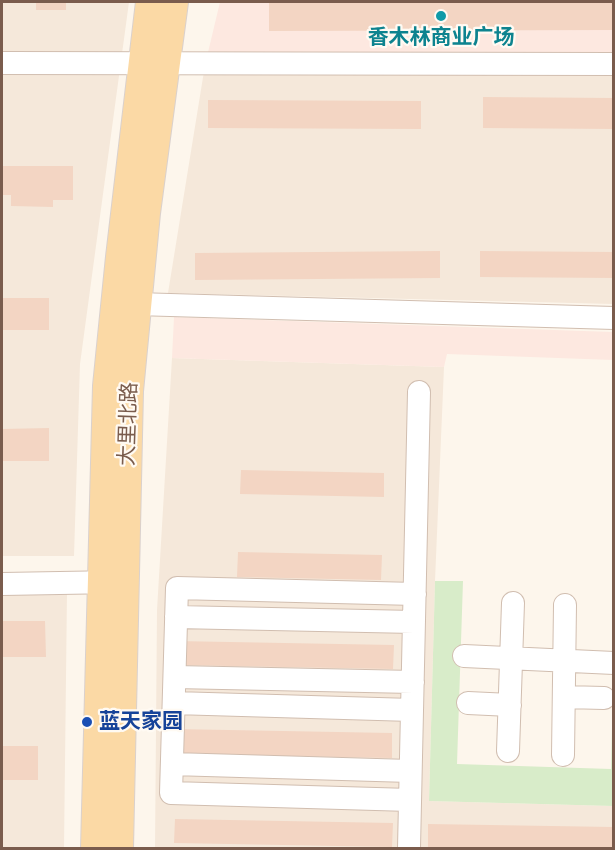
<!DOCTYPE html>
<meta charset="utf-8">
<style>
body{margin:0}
#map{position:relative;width:615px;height:850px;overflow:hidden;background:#fdf6ec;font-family:"Space Grotesk",sans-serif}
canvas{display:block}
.frame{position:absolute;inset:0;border:3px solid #7a5c4d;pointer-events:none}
</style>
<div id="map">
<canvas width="615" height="850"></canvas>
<div class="frame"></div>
</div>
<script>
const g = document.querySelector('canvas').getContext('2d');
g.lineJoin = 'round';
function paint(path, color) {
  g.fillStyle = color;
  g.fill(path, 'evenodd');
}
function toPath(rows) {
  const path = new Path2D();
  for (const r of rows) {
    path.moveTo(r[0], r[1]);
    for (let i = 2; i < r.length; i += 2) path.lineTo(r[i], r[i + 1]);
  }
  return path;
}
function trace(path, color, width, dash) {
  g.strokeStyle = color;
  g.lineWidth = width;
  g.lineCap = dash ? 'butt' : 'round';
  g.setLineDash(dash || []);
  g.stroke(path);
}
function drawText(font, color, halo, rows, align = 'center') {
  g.font = font + ' "Space Grotesk","Noto Sans SC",sans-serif';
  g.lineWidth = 4.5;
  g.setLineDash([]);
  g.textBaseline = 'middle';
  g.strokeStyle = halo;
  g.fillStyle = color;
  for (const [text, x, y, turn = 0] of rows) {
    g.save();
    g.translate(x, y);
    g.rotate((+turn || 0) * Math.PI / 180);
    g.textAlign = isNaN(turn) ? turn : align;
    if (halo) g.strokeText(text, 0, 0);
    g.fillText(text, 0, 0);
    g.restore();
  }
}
paint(toPath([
 [2,2,129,2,80,364,74,556,2,556],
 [613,64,613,304,168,293,205,65],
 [172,358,444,367,435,581,429,801,613,806,613,848,155,848,157,610],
 [2,591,67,592,64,848,2,848]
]), '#f5e8da');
paint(toPath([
 [220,2,613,2,613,64,205,65],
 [174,317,613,332,613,360,447,354,444,367,172,358]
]), '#fde8e0');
paint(toPath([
 [435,581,463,581,457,764,611,769,613,686,613,806,429,801]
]), '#d8ecc9');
paint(toPath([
 [36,2,66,2,66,10,36,10],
 [269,2,614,2,614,30,269,31],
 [483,97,614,98,614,129,483,128],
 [208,100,421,101,421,129,208,128],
 [2,166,73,166,73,200,53,200,53,207,11,206,11,195,2,195],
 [440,251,440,278,195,280,195,253],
 [480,251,614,252,614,278,480,277],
 [2,298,49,298,49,330,2,330],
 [49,428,49,461,2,461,2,429],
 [241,470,384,473,384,497,240,494],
 [238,552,382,555,381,580,237,577],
 [2,621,45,621,46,657,2,657],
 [175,641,394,645,393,669,175,665],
 [174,729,392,733,392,758,174,754],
 [2,746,38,746,38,780,2,780],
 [175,819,393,823,392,847,174,843],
 [428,824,613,827,613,848,428,848]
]), '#f3d5c3');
const minor = toPath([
 [2,63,614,64],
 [136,304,614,318],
 [2,584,117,582],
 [176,617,414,622],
 [464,656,614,663],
 [175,677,413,682],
 [564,697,604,698],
 [174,703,412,710],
 [468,703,510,705],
 [508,751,513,603],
 [563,755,565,605],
 [172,764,410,771],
 [410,800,171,793,177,588,415,594],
 [409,848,419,392]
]);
const major = toPath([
 [95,848,107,386,120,257,150,2],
 [119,848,129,391,146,213,174,2]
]);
trace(minor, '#d1beb0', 24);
trace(major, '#dad1cd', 30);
trace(minor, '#fff', 22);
trace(major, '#fbd9a5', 28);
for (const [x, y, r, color] of [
 [441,16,6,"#0f9aa8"],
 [87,722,6,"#1a4fb4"]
]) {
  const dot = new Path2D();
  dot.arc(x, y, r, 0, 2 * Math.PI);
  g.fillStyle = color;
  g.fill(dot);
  trace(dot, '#fffaf3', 2);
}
drawText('bold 21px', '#0d838f', '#fffaf3', [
 ["香木林商业广场",441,38]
]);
drawText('21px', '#7a5c4d', '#fffaf3', [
 ["大里北路",129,424,-88]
]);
drawText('bold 21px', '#164399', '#fffaf3', [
 ["蓝天家园",99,722]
], 'left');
</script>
